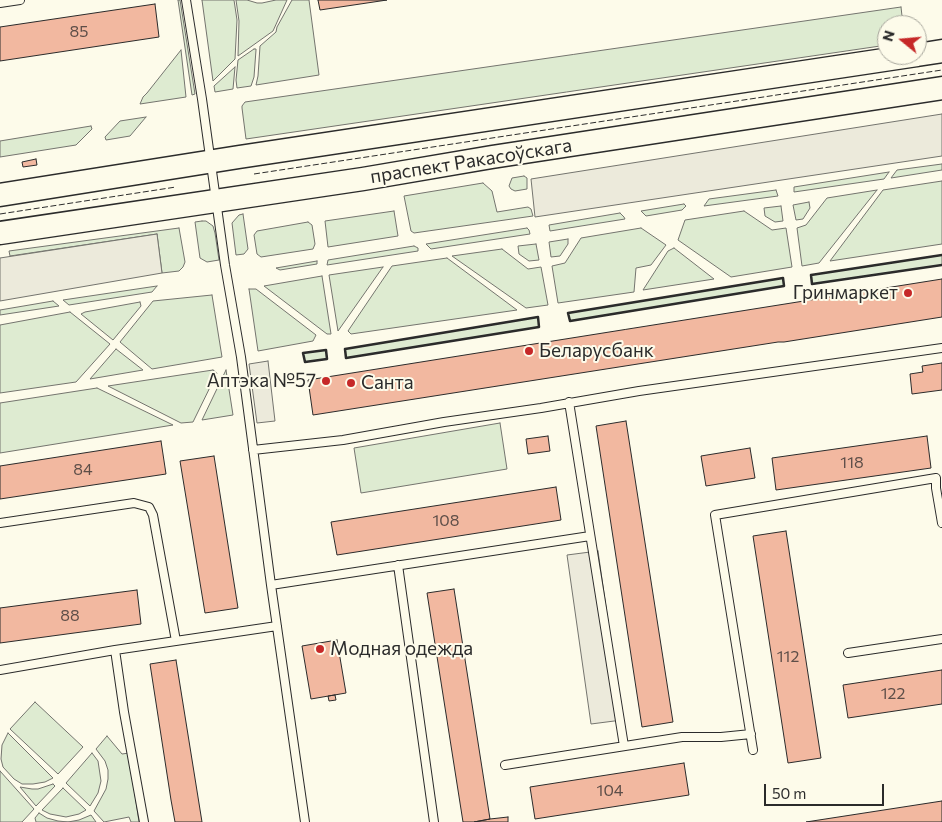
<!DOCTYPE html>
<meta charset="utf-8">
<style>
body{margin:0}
#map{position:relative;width:942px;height:822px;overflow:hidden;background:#fdfbea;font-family:Commissioner,sans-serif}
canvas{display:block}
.north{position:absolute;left:877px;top:15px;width:50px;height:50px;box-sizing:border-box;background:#fdfbea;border:1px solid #a9a89e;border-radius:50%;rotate:287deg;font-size:14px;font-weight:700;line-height:20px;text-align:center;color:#2b2b2b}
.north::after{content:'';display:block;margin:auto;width:18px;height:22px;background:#c62828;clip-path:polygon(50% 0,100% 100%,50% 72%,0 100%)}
.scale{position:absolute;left:764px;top:784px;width:120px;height:22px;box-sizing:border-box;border:2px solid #2b2b2b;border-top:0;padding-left:6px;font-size:15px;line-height:18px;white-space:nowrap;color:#2b2b2b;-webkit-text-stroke:4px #fdfbea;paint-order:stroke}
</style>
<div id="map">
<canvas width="942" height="822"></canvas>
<div class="north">N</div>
<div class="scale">50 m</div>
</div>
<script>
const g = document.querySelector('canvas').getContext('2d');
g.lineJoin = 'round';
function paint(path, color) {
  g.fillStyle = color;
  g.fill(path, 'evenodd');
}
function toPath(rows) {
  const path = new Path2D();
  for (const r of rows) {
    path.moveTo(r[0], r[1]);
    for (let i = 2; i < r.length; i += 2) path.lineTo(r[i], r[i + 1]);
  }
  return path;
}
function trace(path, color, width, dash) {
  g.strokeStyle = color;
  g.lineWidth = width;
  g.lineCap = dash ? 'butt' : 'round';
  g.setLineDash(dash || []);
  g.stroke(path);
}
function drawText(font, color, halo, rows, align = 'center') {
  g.font = font + ' Commissioner,sans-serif';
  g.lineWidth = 4;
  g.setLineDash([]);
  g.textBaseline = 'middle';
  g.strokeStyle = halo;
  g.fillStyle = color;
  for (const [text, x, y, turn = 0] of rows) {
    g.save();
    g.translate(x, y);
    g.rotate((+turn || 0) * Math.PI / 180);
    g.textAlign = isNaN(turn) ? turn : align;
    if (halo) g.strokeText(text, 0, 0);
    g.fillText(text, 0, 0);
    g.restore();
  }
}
const green = toPath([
 [178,0,180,0,195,94,192,95,178,0],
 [202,0,234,0,237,20,235,59,213,81,202,0],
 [236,0,247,0,257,3,262,3,276,0,287,0,273,31,238,56,239,21,236,0],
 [292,0,309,0,319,75,256,85,258,76,260,46,276,32,277,27,292,0],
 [901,7,903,25,887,25,887,45,246,139,242,108,242,106,245,102,901,7],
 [254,49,256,49,256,50,254,77,251,86,237,88,236,80,238,60,254,49],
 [181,50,186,97,140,104,143,97,147,93,181,50],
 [235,67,233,89,215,92,214,86,235,67],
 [146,117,130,136,106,140,105,137,120,121,146,117],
 [91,126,92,129,76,145,0,157,0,141,91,126],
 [942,164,942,170,891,178,897,170,942,164],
 [889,172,884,179,794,192,794,187,889,172],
 [524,176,527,178,527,189,515,191,511,189,509,186,512,178,524,176],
 [942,181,942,244,830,261,883,190,942,181],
 [483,183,492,191,497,212,528,207,531,209,533,216,414,233,411,231,404,196,483,183],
 [776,190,778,196,704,206,709,199,776,190],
 [877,190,819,263,802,266,797,228,806,225,827,198,877,190],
 [809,202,810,208,803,219,796,220,793,205,809,202],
 [684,204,686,206,682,210,646,216,641,211,684,204],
 [781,206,783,221,775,222,765,216,764,208,781,206],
 [394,211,398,236,328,247,325,221,394,211],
 [744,211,772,230,786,228,792,267,731,277,678,240,685,220,744,211],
 [620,213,624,217,625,219,550,231,549,225,620,213],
 [243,214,248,249,244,254,236,255,232,223,239,215,243,214],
 [202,221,206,221,213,226,215,233,219,260,207,262,200,258,195,222,202,221],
 [308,222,312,225,315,244,313,249,261,257,257,254,254,235,257,231,308,222],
 [179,228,185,262,183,267,179,271,162,273,157,234,10,256,9,251,179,228],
 [527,228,529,230,530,234,431,249,426,244,527,228],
 [641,228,666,245,651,265,636,268,634,292,558,303,552,266,565,263,581,238,641,228],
 [568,239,568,244,560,256,551,257,549,242,568,239],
 [536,244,539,260,529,261,519,254,518,246,536,244],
 [414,246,418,248,418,251,327,265,328,260,414,246],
 [674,248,714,279,643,290,668,251,674,248],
 [502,249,528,269,541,267,548,305,526,308,452,256,502,249],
 [942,255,942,265,812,284,811,275,942,255],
 [447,258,517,310,351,334,348,331,392,266,447,258],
 [317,261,317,264,280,270,276,268,317,261],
 [383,267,338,331,329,275,383,267],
 [322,276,331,334,327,334,264,286,322,276],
 [783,278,784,286,570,321,568,313,783,278],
 [157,286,152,292,69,305,63,300,157,286],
 [249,289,256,289,316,335,313,341,258,351,249,289],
 [212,295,222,357,152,369,120,342,153,301,212,295],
 [53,301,59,306,0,315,0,310,53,301],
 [140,302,141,306,113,340,81,314,85,312,140,302],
 [70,312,110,344,76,382,0,393,0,325,70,312],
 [538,317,539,327,346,358,345,349,538,317],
 [116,349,143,370,90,379,116,349],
 [326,350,327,359,305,362,303,353,326,350],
 [213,370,217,373,193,422,181,423,108,386,213,370],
 [226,370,233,415,202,420,226,370],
 [97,388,173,425,0,453,0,403,97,388],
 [500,423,507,469,361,493,354,448,500,423],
 [35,702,83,747,58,774,10,729,35,702],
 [8,733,53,778,45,782,33,784,22,784,14,779,3,767,1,759,2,745,8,733],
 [107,736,122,754,129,753,139,822,131,822,129,817,104,822,94,811,106,789,108,779,108,770,105,761,96,749,107,736],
 [92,753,98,761,101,781,98,793,90,806,66,783,92,753],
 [0,771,34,809,22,822,0,822,0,771],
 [53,784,55,786,36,806,20,787,32,789,38,789,53,784],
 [63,788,86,810,79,814,66,817,50,814,42,810,63,788],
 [39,813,47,818,58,821,68,822,79,820,91,815,96,822,36,822,35,818,39,813]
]);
paint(green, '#deebd1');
trace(green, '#74746e', 1);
const parking = toPath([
 [942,114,942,156,535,217,531,179,942,114],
 [157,234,162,273,0,301,0,258,157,234],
 [268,361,275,421,257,423,249,364,268,361],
 [598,551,622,720,591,724,567,555,598,551]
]);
paint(parking, '#eceadb');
trace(parking, '#74746e', 1);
const building = toPath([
 [318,0,387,0,320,10,318,0],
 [155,4,159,37,0,61,0,27,155,4],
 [36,159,37,165,23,167,22,162,36,159],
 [942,279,942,317,784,342,778,342,313,415,308,380,942,279],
 [942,363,942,390,912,394,910,374,923,372,922,366,942,363],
 [626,421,673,722,642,727,596,426,626,421],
 [548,436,550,451,528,454,526,439,548,436],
 [927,436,931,468,776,490,772,458,927,436],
 [161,441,166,474,0,499,0,466,161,441],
 [750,448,755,478,706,486,701,456,750,448],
 [214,456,238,608,205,613,180,461,214,456],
 [556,487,561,520,337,555,331,522,556,487],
 [786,531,821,758,788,763,753,536,786,531],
 [454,589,490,819,474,822,463,822,427,593,454,589],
 [137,590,141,624,0,643,0,608,137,590],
 [337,640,346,693,311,699,302,646,337,640],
 [176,660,202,822,175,822,171,800,150,664,176,660],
 [942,670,942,704,848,718,843,685,942,670],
 [335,695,336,700,329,701,328,696,335,695],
 [684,763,689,795,535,819,530,787,684,763],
 [942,801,942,822,806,822,942,801],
 [508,817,508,822,474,822,490,819,508,817]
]);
paint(building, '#f2b8a0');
trace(building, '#2b2b2b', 1);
const lane = toPath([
 [186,0,202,99,225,265,241,357,271,585,305,822],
 [0,3,20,0],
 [569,402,624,746],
 [253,450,343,440,444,422,541,408,639,391,942,348],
 [0,523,134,503,149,507,153,515,176,641],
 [398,565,434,822],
 [271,585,590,536],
 [848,653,942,639],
 [0,670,115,650],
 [753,750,715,515,936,478,936,488,942,523],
 [505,765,682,737,721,737,751,734],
 [144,822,124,712,115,650,277,626]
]);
const primary = toPath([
 [917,55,942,51],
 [0,195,239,157,917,55],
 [0,233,363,179,492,157,942,88]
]);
trace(lane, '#2b2b2b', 10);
trace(primary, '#2b2b2b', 25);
trace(lane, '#fdfbea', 8);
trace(primary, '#fdfbea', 22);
trace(toPath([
 [254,174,942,70],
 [0,214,176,187]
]), '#2b2b2b', 1, [6, 2.5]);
trace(toPath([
 [942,255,811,275,812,284,942,265],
 [783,278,784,286,570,321,568,313,783,278],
 [538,317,539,327,346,358,345,349,538,317],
 [326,350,327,359,305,362,303,353,326,350]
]), '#2b2b2b', 2.5);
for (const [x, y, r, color] of [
 [908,293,5,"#c62828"],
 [529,351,5,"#c62828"],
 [326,381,5,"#c62828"],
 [351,383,5,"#c62828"],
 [320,649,5,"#c62828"]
]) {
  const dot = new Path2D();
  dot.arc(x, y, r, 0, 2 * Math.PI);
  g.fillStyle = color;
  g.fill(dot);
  trace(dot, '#fdfbea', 2);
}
drawText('16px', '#5d4e48', null, [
 ["85",79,32],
 ["118",852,463],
 ["84",83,470],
 ["108",446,521],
 ["88",70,616],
 ["112",788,657],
 ["122",893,694],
 ["104",610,791]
]);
drawText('19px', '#2b2b2b', '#fdfbea', [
 ["праспект Ракасоўскага",471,161,-9]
]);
drawText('19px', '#2b2b2b', '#fdfbea', [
 ["Гринмаркет",898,293,"right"],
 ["Беларусбанк",539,351],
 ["Аптэка №57",316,381,"right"],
 ["Санта",361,383],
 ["Модная одежда",330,649]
], 'left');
</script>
